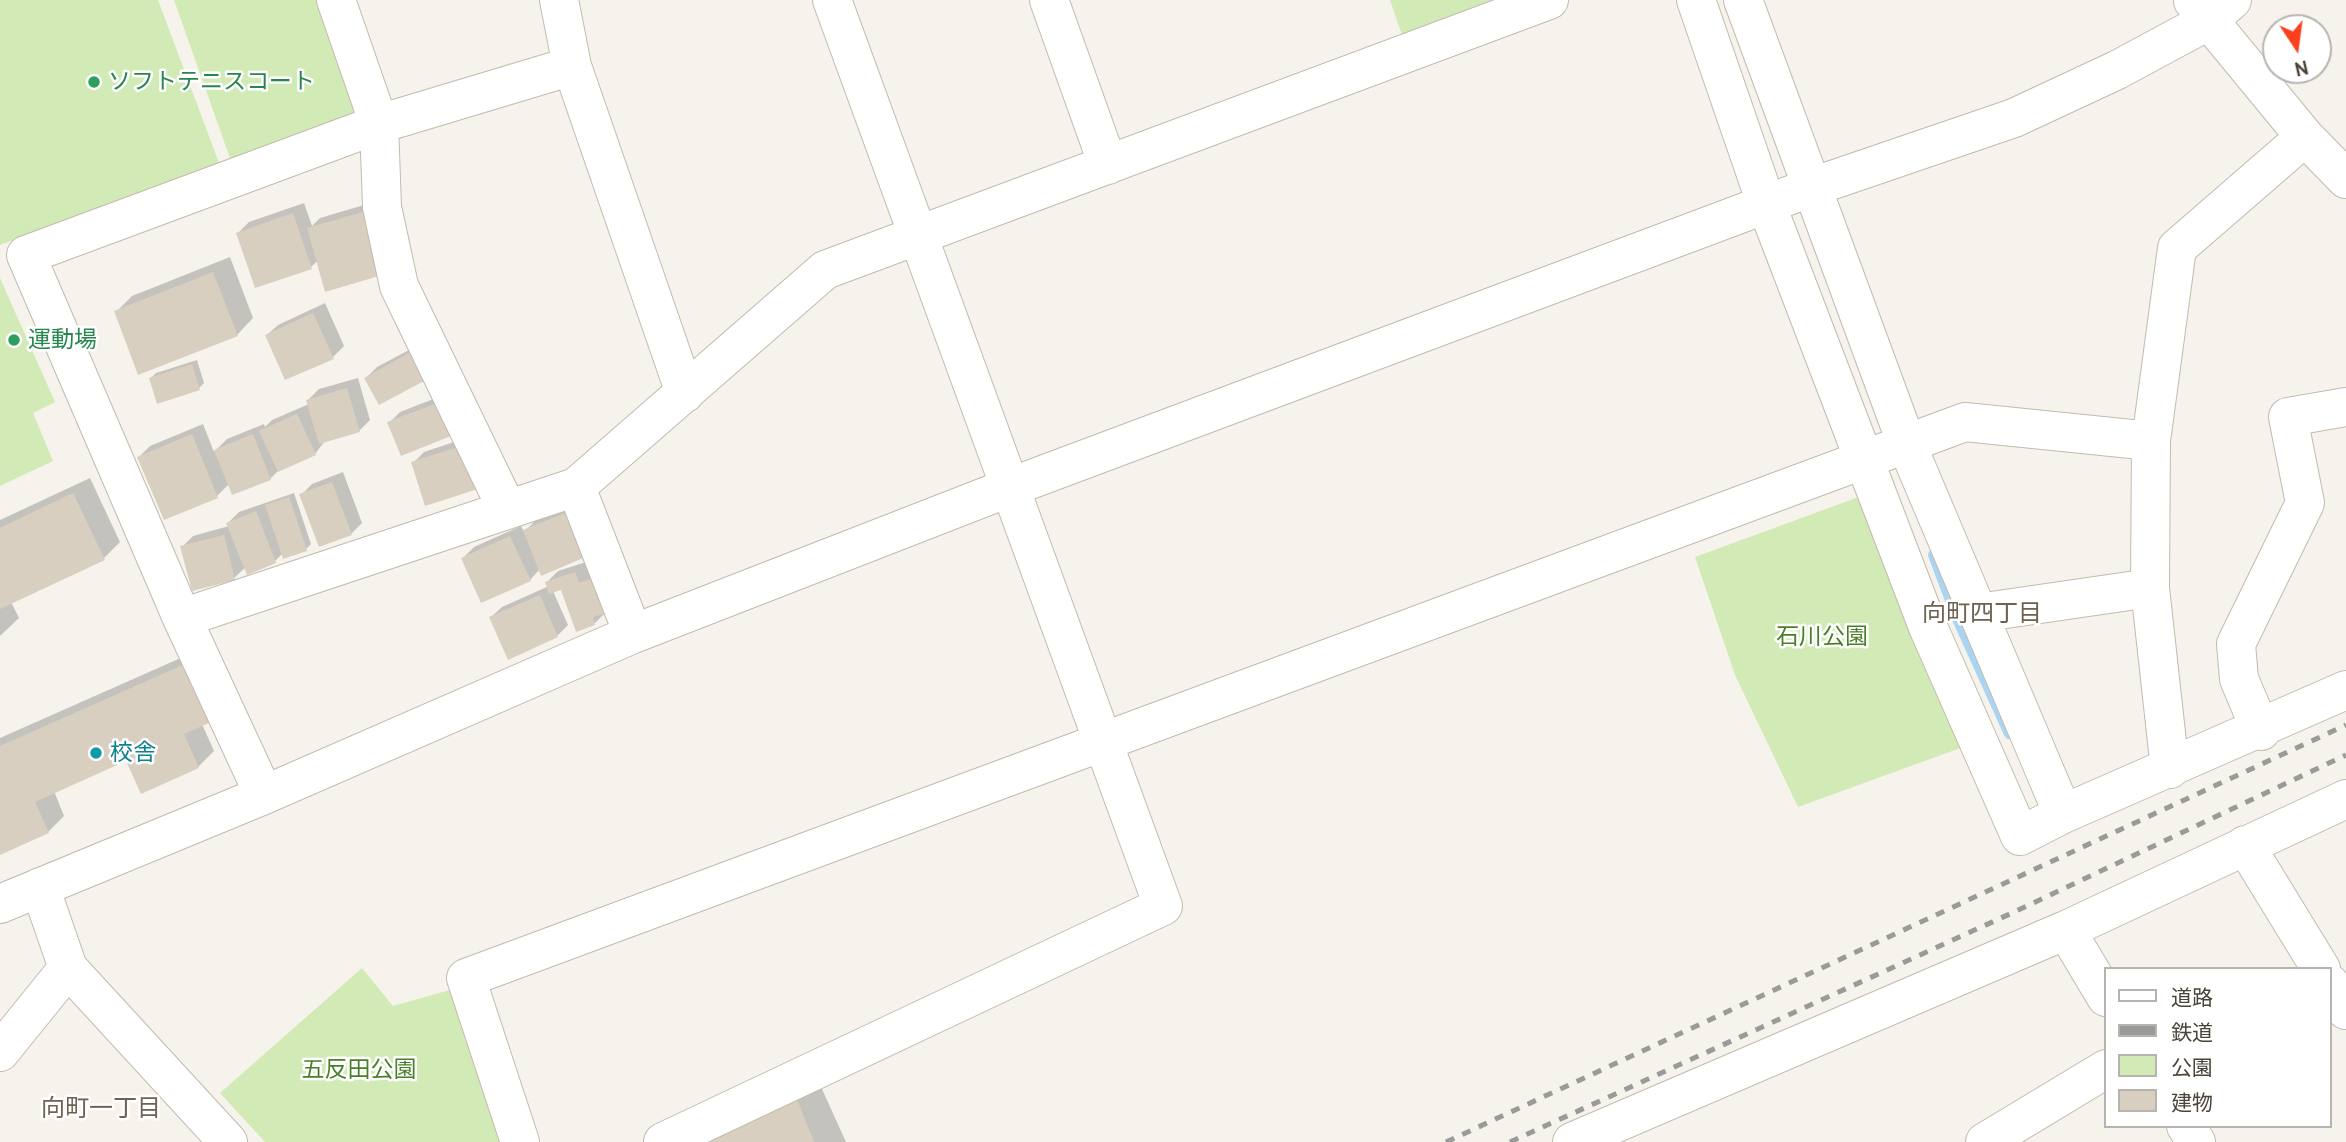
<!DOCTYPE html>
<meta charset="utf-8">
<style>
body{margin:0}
#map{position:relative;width:2346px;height:1142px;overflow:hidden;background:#f6f3ec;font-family:Cabin,"Noto Sans JP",sans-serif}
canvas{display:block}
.legend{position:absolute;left:2104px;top:967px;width:228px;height:161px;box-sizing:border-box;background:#fff;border:2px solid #b7b4b0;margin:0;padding:9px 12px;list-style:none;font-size:21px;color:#4b4439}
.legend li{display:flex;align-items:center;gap:14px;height:35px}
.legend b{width:35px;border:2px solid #b7b4b0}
.north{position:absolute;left:2262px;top:14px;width:70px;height:70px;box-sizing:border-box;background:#fff;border:2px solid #b7b4b0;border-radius:50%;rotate:167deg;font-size:19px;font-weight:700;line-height:28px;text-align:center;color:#4b4439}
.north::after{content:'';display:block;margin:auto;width:24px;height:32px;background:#fc3f1d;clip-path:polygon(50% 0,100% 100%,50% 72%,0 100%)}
</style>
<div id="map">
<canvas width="2346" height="1142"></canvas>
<ul class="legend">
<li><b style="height:9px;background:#fff"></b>道路</li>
<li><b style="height:9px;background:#9a9a9a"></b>鉄道</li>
<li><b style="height:19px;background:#d2eab5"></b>公園</li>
<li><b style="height:19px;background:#d8cfc1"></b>建物</li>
</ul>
<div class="north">N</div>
</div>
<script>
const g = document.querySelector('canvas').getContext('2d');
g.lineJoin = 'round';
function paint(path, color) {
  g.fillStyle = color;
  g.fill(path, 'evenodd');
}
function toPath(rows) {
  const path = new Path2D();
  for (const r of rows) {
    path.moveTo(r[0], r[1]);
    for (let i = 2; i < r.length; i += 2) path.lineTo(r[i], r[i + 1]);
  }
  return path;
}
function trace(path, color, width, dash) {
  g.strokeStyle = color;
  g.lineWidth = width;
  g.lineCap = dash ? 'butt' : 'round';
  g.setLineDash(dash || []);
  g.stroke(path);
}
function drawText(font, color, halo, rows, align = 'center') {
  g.font = font + ' Cabin,"Noto Sans JP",sans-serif';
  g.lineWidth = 5;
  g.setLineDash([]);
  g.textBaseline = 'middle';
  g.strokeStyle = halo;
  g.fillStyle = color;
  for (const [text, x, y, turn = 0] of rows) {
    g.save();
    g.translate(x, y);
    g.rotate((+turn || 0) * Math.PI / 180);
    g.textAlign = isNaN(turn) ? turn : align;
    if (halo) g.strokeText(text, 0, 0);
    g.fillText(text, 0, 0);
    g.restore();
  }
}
paint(toPath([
 [0,0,158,0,219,163,0,245],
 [174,0,319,0,360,116,231,161],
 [1390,0,1508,0,1403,38],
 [0,278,55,402,33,413,53,461,0,486],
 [1867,494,1966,746,1798,807,1735,675,1695,557],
 [362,968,393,1006,457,988,513,1142,265,1142,220,1093]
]), '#d2eab5');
paint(toPath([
 [381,200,311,267,238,233,249,222,304,203,312,226,320,218],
 [230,257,253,318,237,335,116,312,132,296],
 [325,303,344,346,333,357,267,335,278,325],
 [422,343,436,368,366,378,377,367],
 [197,360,204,383,199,388,151,378,156,373],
 [358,378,370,420,359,431,325,441,315,454,279,470,270,479,229,484,217,496,165,518,139,457,150,446,203,424,214,452,227,439,264,424,265,427,272,420,309,404,308,400,319,389],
 [454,391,466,421,389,423,400,412],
 [475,435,488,477,413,463,424,452],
 [343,472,362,523,351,534,301,495,312,484],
 [90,478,120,542,104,558,11,602,19,618,0,636,0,520],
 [294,493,311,544,306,549,283,553,275,561,246,567,234,578,182,547,193,536,229,526,228,523,239,512],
 [581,501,540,569,530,580,463,558,474,547,521,526,524,532,536,520],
 [586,562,605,613,594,624,562,588,553,591,568,625,557,636,491,617,502,607,549,586,547,582,558,571],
 [201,649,202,724,214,751,198,767,127,759,54,791,64,816,48,832,0,853,0,738],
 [817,1078,846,1142,682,1142]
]), '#0003');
trace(toPath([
 [1933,555,1957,619,2009,734]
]), '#a9d4f2', 10);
paint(toPath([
 [370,210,389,273,325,292,307,228],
 [293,213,312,269,255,288,236,233],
 [213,272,238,336,138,375,114,311],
 [313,313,334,359,285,380,265,335],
 [411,352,426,380,379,405,364,378],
 [192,364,200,390,157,404,149,378],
 [347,388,360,432,319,444,306,400],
 [443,401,456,434,401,456,387,422],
 [297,414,316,455,278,472,259,431],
 [192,434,218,498,164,520,137,457],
 [253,434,271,480,232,495,214,450],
 [464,445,478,489,425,506,411,462],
 [332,482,352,535,319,547,299,494],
 [73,493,105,560,0,609,0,528],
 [289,497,307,551,283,559,265,505],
 [256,511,276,563,247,575,226,523],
 [570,511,588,556,541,576,523,530],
 [224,535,235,580,192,591,180,546],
 [510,536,531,581,481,603,461,558],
 [575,572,579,583,596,577,609,612,593,617,595,625,576,632,561,590,549,594,545,582],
 [540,595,558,637,508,660,489,617],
 [185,664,211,722,184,734,199,768,141,794,126,761,35,802,49,833,0,855,0,746],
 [796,1097,814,1142,702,1142]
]), '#d8cfc1');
const minor = toPath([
 [336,0,379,124,382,207,399,286,507,509],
 [559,0,572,66,685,393],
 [1049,0,1108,165],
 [1696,0,1767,206,1928,627,2020,836,2063,814,2346,690],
 [1743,0,1907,445,2063,814],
 [2193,1,2305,137],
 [576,487,633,634],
 [1978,613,2150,588],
 [182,618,576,487,825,270,1549,0],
 [2261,731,2239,679,2236,644,2305,503,2288,417,2346,407],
 [2170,769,2150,588,2151,441,2177,248,2305,137,2346,179],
 [264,795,182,618,26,255,379,124,572,66],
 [2245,845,2321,969],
 [40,887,68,968,228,1142],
 [0,904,264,795,633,634,1008,488,1812,187,2014,118,2117,70,2208,21,2232,0],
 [2066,930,2106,997],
 [2330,984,2346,1010],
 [0,1052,68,968],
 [2186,1126,2196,1142],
 [520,1142,466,978,1965,422,2151,441],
 [663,1142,1163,906,832,0],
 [1572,1142,2066,930,2346,799],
 [1985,1142,2106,1069]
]);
trace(minor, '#c2bbae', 40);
trace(minor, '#fff', 38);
trace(toPath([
 [1446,1142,2346,725],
 [1510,1142,2012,913,2346,755]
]), '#9a9a9a', 5, [9, 9]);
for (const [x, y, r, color] of [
 [94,82,7,"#2e9e5b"],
 [14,340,7,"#2e9e5b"],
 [96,753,7,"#0f9aa8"]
]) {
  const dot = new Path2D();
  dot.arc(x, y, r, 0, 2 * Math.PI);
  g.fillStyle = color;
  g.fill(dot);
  trace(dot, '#fff', 2.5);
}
drawText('23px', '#27864d', '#fff', [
 ["ソフトテニスコート",108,82],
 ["運動場",28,340]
], 'left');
drawText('23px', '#4a7f2a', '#fff', [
 ["石川公園",1822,637],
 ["五反田公園",359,1070]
]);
drawText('23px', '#0d838f', '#fff', [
 ["校舎",110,753]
], 'left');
drawText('24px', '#6e6250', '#fff', [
 ["向町四丁目",1982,614],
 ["向町一丁目",101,1109]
]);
</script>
